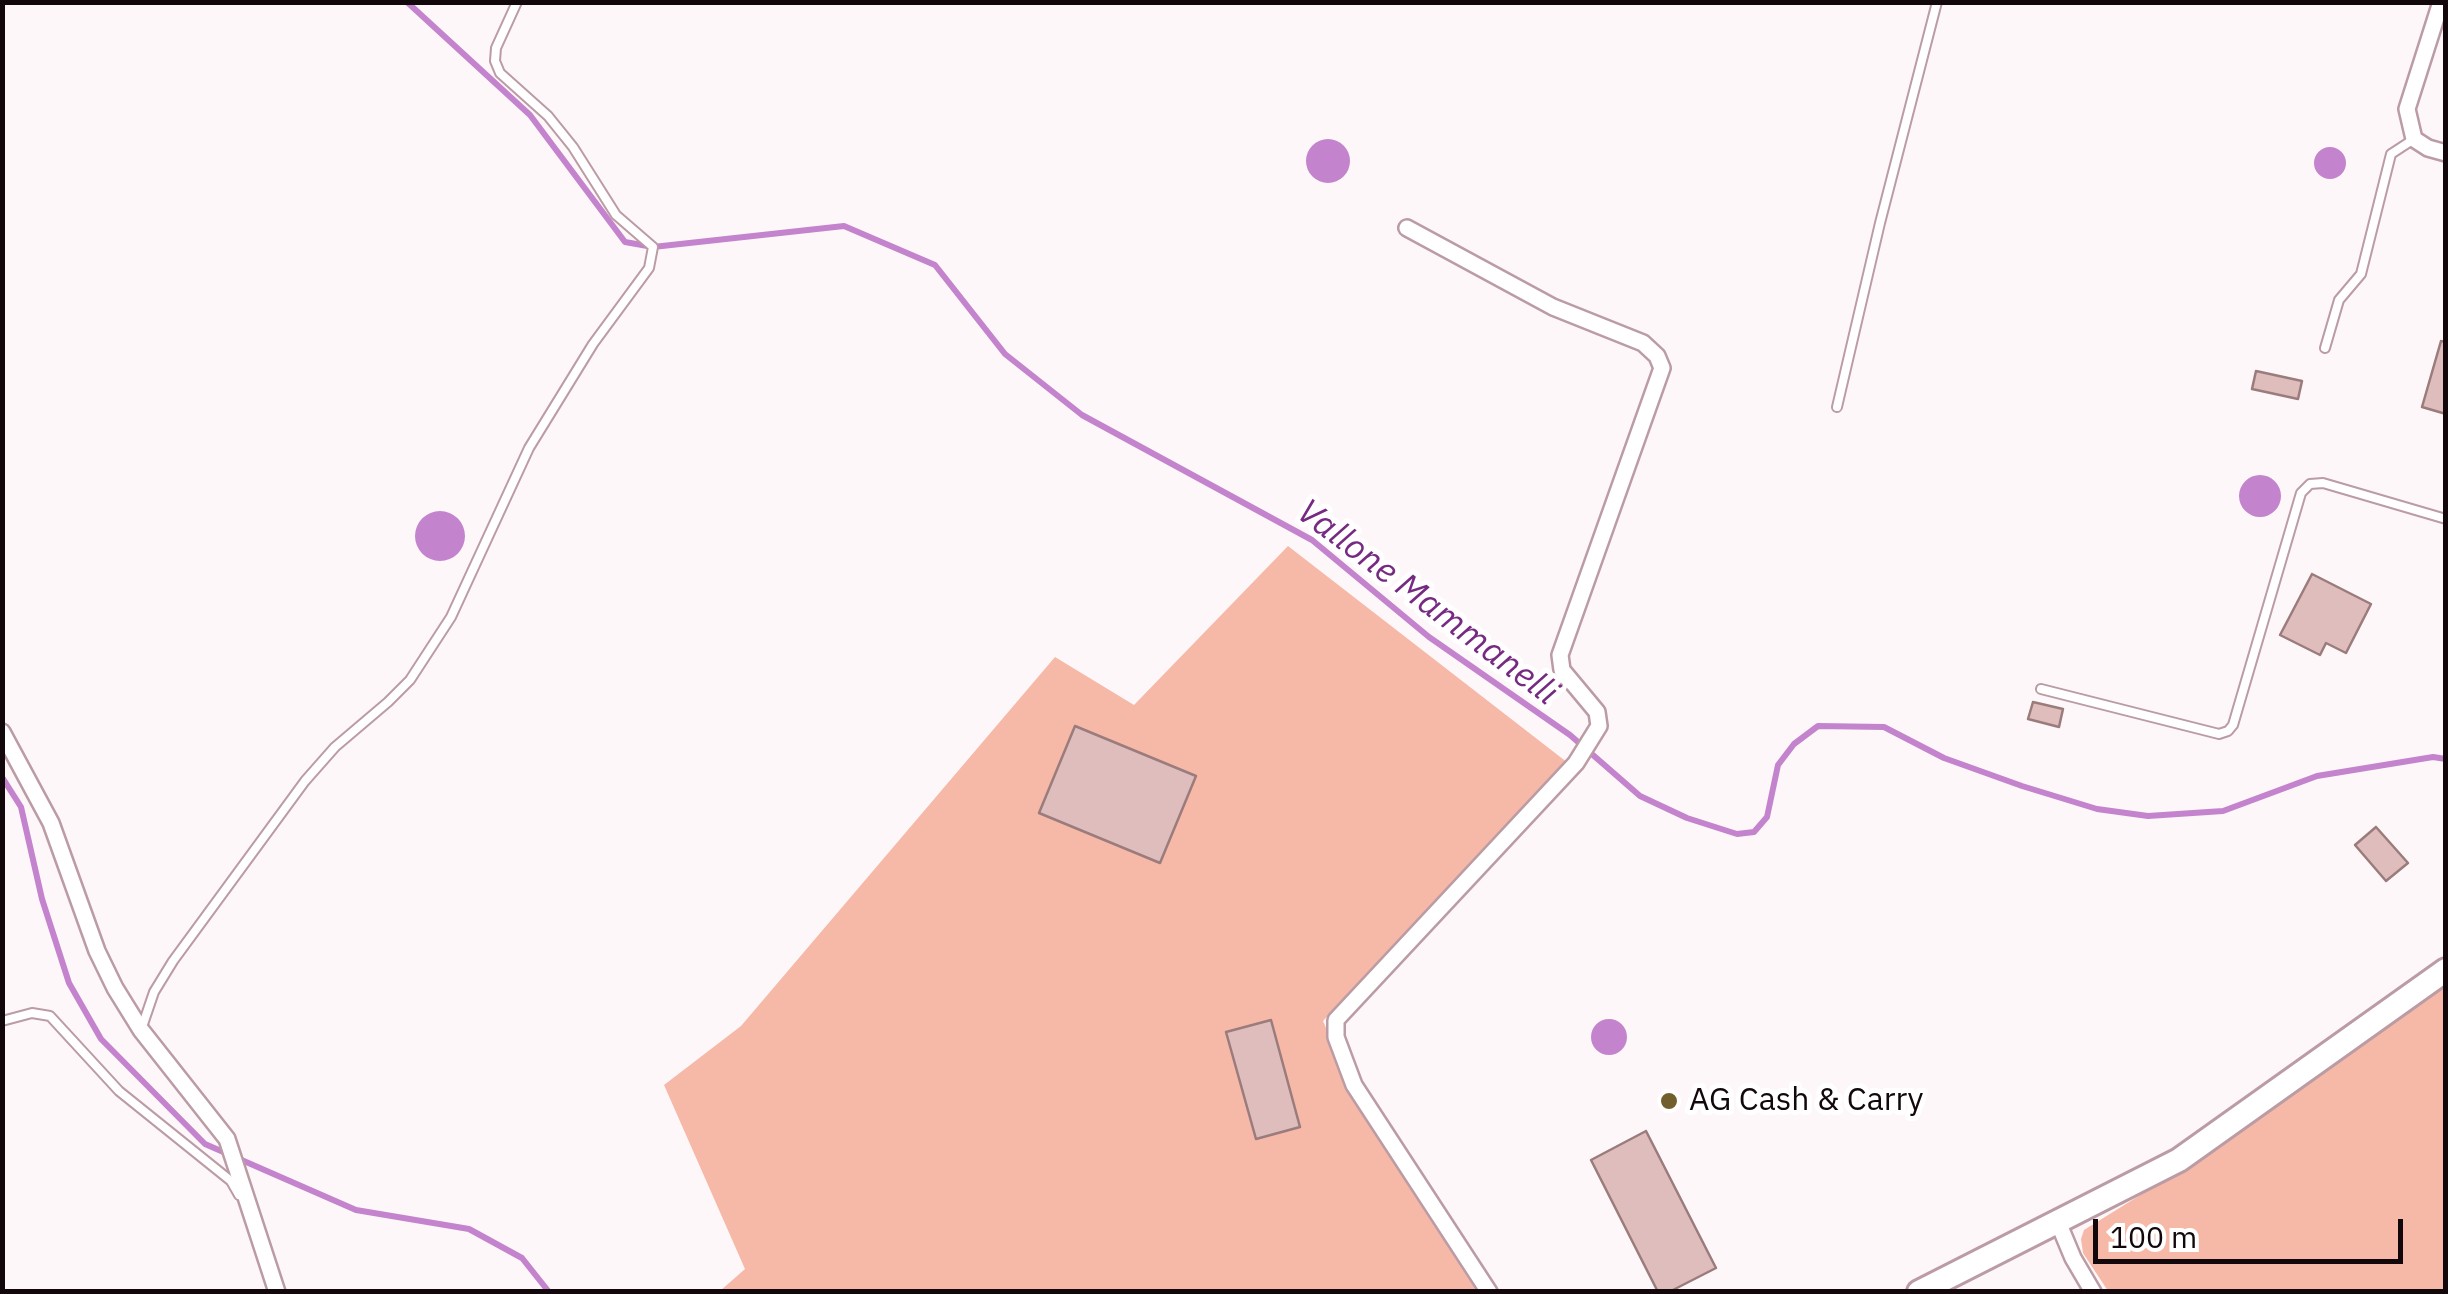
<!DOCTYPE html>
<style>
body{margin:0}
#map{position:relative;width:2448px;height:1294px;overflow:hidden;background:#fef7f9;font-family:"IBM Plex Sans",sans-serif}
canvas{display:block}
.frame{position:absolute;inset:0;border:5px solid #12080b;pointer-events:none}
.scale{position:absolute;left:2093px;top:1219px;width:310px;height:45px;box-sizing:border-box;border:5px solid #12080b;border-top:0;padding-left:12px;font-size:30px;line-height:35px;white-space:nowrap;color:#12080b;-webkit-text-stroke:8px #fff;paint-order:stroke}
</style>
<div id="map">
<canvas width="2448" height="1294"></canvas>
<div class="frame"></div>
<div class="scale">100 m</div>
</div>
<script>
const g = document.querySelector('canvas').getContext('2d');
g.lineJoin = 'round';
function paint(path, color) {
  g.fillStyle = color;
  g.fill(path, 'evenodd');
}
function toPath(rows) {
  const path = new Path2D();
  for (const r of rows) {
    if (r.length === 3) {
      path.moveTo(r[0] + r[2], r[1]);
      path.arc(r[0], r[1], r[2], 0, 2 * Math.PI);
      continue;
    }
    path.moveTo(r[0], r[1]);
    for (let i = 2; i < r.length; i += 2) path.lineTo(r[i], r[i + 1]);
  }
  return path;
}
function trace(path, color, width, dash) {
  g.strokeStyle = color;
  g.lineWidth = width;
  g.lineCap = dash ? 'butt' : 'round';
  g.setLineDash(dash || []);
  g.stroke(path);
}
function drawText(font, color, halo, rows, align = 'center') {
  g.font = font + ' "IBM Plex Sans",sans-serif';
  g.lineWidth = 10;
  g.setLineDash([]);
  g.textBaseline = 'middle';
  g.strokeStyle = halo;
  g.fillStyle = color;
  for (const [text, x, y, turn = 0] of rows) {
    g.save();
    g.translate(x, y);
    g.rotate((+turn || 0) * Math.PI / 180);
    g.textAlign = isNaN(turn) ? turn : align;
    if (halo) g.strokeText(text, 0, 0);
    g.fillText(text, 0, 0);
    g.restore();
  }
}
paint(toPath([
 [1288,546,1568,763,1323,1021,1353,1090,1484,1291,720,1291,745,1269,664,1085,741,1026,1055,657,1134,705],
 [2445,986,2445,1291,2108,1291,2083,1253,2081,1239,2084,1230,2237,1135]
]), '#f6b8a7');
paint(toPath([
 [1328,161,22],
 [2330,163,16],
 [2260,496,21],
 [440,536,25],
 [1609,1037,18]
]), '#c484cd');
trace(toPath([
 [407,2,530,115,625,242,653,247,844,226,935,265,1005,354,1082,415,1312,540,1429,637,1570,735,1640,796,1687,818,1737,834,1754,832,1767,817,1778,765,1794,744,1818,726,1884,727,1944,758,2022,786,2097,809,2148,816,2223,811,2317,776,2433,757,2446,759],
 [2,777,21,807,42,899,69,983,101,1039,205,1144,356,1210,469,1229,522,1258,549,1292]
]), '#c484cd', 6);
const building = toPath([
 [2441,341,2446,342,2446,414,2422,407,2441,341],
 [2256,371,2302,381,2298,399,2252,389,2256,371],
 [2312,574,2371,604,2346,653,2326,643,2320,655,2280,635,2312,574],
 [2033,702,2063,709,2059,727,2028,719,2033,702],
 [1075,726,1196,776,1160,863,1039,813,1075,726],
 [2376,827,2408,863,2386,881,2355,845,2376,827],
 [1271,1020,1300,1127,1256,1139,1226,1032,1271,1020],
 [1646,1131,1716,1268,1669,1292,1658,1292,1591,1160,1646,1131]
]);
paint(building, '#dfbdbd');
trace(building, '#9b7c7c', 2.5);
const service = toPath([
 [2325,348,2339,300,2361,274,2391,154,2414,139],
 [1837,407,1880,223,1937,2],
 [2041,689,2219,734,2228,731,2233,725,2301,493,2310,484,2323,483,2446,519],
 [2,1021,32,1013,50,1016,119,1091,231,1181,239,1195],
 [141,1030,154,992,173,961,305,781,335,747,388,702,410,680,451,617,529,448,593,344,649,268,653,247,616,215,573,147,548,116,500,73,495,61,496,48,517,2]
]);
const minor = toPath([
 [2441,2,2407,109,2414,139,2428,148,2446,153],
 [1407,228,1553,307,1643,343,1657,356,1662,368,1560,655,1562,670,1597,712,1599,726,1576,763,1336,1020,1336,1037,1354,1085,1489,1292],
 [2,732,51,823,97,951,115,988,141,1030,227,1139,277,1292],
 [2058,1222,2073,1258,2093,1292]
]);
const secondary = toPath([
 [1919,1292,2179,1160,2446,970]
]);
trace(service, '#bb9ca5', 12);
trace(minor, '#bb9ca5', 20);
trace(secondary, '#bb9ca5', 28);
trace(service, '#fff', 8);
trace(minor, '#fff', 15);
trace(secondary, '#fff', 22);
for (const [x, y, r, color] of [
 [1669,1101,10,"#71602e"]
]) {
  const dot = new Path2D();
  dot.arc(x, y, r, 0, 2 * Math.PI);
  g.fillStyle = color;
  g.fill(dot);
  trace(dot, '#fff', 4);
}
drawText('32px', '#12080b', '#fff', [
 ["AG Cash & Carry",1689,1101]
], 'left');
drawText('italic 35px', '#772a82', '#fff', [
 ["Vallone Mammanelli",1427,603,37]
]);
</script>
